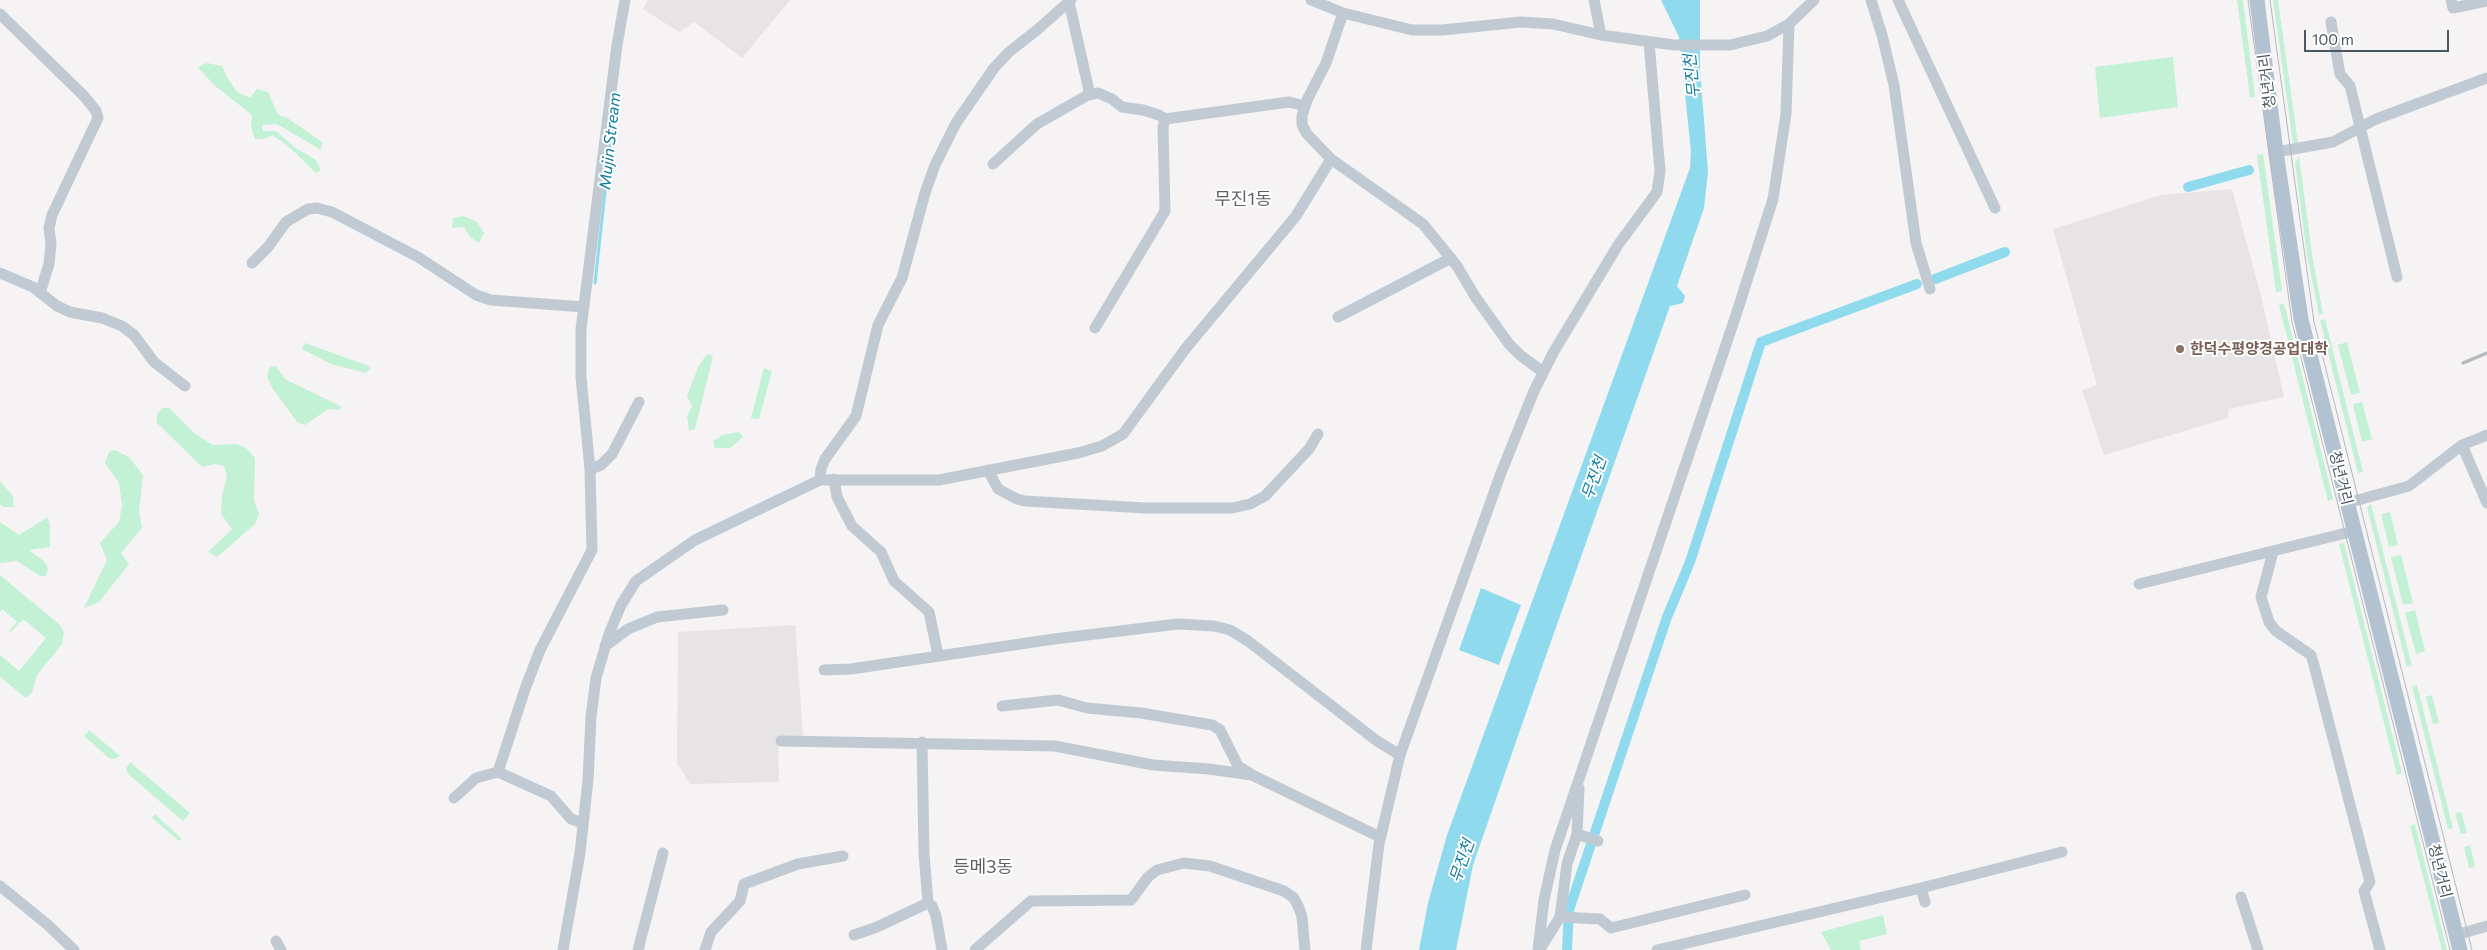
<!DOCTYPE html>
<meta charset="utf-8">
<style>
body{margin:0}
#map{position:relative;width:2487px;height:950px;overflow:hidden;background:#f5f3f3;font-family:Commissioner,sans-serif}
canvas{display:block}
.scale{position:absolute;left:2304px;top:30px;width:145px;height:22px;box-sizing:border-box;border:2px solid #4a5661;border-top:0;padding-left:6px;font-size:15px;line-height:18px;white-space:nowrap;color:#4a5661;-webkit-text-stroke:4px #fff;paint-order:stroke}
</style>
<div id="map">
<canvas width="2487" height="950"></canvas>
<div class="scale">100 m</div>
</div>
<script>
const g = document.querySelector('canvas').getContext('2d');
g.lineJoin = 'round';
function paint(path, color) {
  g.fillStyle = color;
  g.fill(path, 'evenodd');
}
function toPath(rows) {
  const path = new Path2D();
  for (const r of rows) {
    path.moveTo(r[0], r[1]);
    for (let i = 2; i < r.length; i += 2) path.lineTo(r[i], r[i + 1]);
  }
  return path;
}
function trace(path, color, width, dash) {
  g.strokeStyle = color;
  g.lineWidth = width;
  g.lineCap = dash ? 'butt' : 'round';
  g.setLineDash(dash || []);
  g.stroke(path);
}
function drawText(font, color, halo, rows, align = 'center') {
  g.font = font + ' Commissioner,"Noto Sans KR",sans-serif';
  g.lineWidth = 4;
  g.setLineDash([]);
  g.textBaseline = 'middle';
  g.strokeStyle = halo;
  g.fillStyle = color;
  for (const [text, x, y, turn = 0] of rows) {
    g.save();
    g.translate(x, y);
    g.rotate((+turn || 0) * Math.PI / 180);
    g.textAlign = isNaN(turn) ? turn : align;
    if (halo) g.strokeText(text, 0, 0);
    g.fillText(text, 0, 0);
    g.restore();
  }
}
paint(toPath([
 [648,0,790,0,742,58,694,22,679,32,643,9],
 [2232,189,2261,296,2284,397,2229,409,2228,418,2104,455,2082,390,2097,385,2053,229,2161,195],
 [795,625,803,736,778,738,779,782,690,784,677,763,678,632]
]), '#e6e4e5');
paint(toPath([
 [2237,0,2243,0,2255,97,2250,97],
 [2273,0,2278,0,2298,143,2293,143],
 [2173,57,2178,107,2100,118,2095,67],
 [207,63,222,66,227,77,237,92,250,98,257,89,268,92,278,115,286,117,322,142,321,150,277,124,262,125,263,131,276,131,294,147,316,160,321,170,316,173,287,145,272,135,264,139,255,139,251,127,252,115,214,85,198,67],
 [2263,154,2282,291,2276,292,2257,155],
 [2299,156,2312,254,2323,314,2319,315,2307,255,2295,163],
 [464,216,477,222,484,233,479,243,470,237,464,227,452,228,453,218],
 [2284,303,2333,499,2328,501,2279,305],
 [2325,319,2363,472,2358,473,2320,320],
 [2347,342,2360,393,2351,395,2338,345],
 [305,343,366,365,371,368,366,373,331,364,302,349],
 [707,354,713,356,695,429,689,431,687,416,692,406,687,396,699,365],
 [276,366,285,379,342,407,339,410,328,409,305,425,297,422,273,389,267,377,270,367],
 [764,368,772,371,759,419,751,418],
 [2362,402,2372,439,2362,442,2353,404],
 [162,408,169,408,194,433,213,445,237,444,246,448,255,458,254,500,259,514,255,524,217,557,208,552,232,529,221,514,222,496,227,476,224,466,214,464,202,467,157,423,157,414],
 [739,432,743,437,730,448,715,448,713,441,723,435],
 [115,450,129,457,143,475,139,511,142,528,121,553,129,564,99,602,84,608,107,560,100,543,119,522,122,505,119,483,105,463,109,452],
 [0,481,13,496,14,507,3,507,0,504],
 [2371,504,2412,666,2407,667,2367,507],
 [2390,512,2398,545,2389,547,2381,514],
 [48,517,50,527,50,547,29,550,45,562,48,568,46,576,40,576,17,561,0,563,0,522,19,535],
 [2344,543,2402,773,2397,775,2339,544],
 [2401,555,2413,603,2403,605,2391,557],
 [0,575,60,625,64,632,62,644,37,675,32,692,26,698,0,677,0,655,19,671,46,638,23,619,11,632,9,631,17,622,2,609,0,612],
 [2415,610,2425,651,2416,654,2405,613],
 [2417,685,2453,828,2448,829,2412,686],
 [2432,695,2439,723,2433,724,2426,697],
 [89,730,120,756,114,759,109,758,84,736],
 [130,762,190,813,183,821,129,775,126,769],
 [2461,812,2467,833,2461,834,2455,813],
 [155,814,182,839,179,841,152,818],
 [2415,824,2447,950,2442,950,2410,826],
 [2470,845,2475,867,2469,868,2464,847],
 [1883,915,1887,934,1859,941,1861,950,1831,950,1821,932]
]), '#c3f1d5');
paint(toPath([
 [1661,0,1700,0,1700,69,1708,172,1704,208,1677,286,1685,296,1683,303,1670,306,1549,647,1473,865,1456,950,1419,950,1428,903,1447,835,1690,168,1691,151,1679,37],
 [1481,588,1521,605,1499,665,1459,650]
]), '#90daee');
trace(toPath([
 [595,283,613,120]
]), '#90daee', 3);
trace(toPath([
 [2188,187,2249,170],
 [1935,279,2005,252],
 [1567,950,1569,910,1667,617,1690,562,1761,342,1917,284]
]), '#90daee', 10);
trace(toPath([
 [1311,0,1343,13,1412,30,1442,30,1521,22,1553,24,1601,35,1674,45,1730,45,1767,36,1789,24],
 [1594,0,1601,35],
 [1871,0,1882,35,1894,85,1916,243,1930,289],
 [1898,0,1995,208],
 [2451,0,2453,8,2487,1],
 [1069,2,1090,95],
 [0,14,84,96,96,111,98,118,52,215,49,228,51,244,49,264,40,293],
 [2331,22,2340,74,2350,86,2397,277],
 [2276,152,2333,142,2376,119,2487,78],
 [1331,159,1423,224,1457,266,1476,298,1509,344,1520,355,1543,372],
 [993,164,1037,124,1086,96,1098,93,1112,99,1122,107,1143,110,1159,115,1165,119],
 [252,263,268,247,286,222,308,209,317,208,332,212,418,257,476,295,491,300,584,307],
 [0,273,33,287,57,306,70,312,102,318,122,326,134,335,154,362,185,386],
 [1338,317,1451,258],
 [1095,328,1165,211,1163,127,1165,119,1289,102,1305,106],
 [2462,445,2487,503],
 [590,469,601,465,612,454,639,402],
 [988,470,998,489,1017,499,1025,501,1145,508,1232,508,1250,504,1265,496,1309,449,1318,434],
 [834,479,837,497,852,526,881,552,894,581,929,612,938,655],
 [820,480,821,469,825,459,856,416,878,325,902,278,925,193,935,165,956,123,994,68,1009,52,1037,30,1071,0],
 [2347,503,2409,486,2462,445,2487,435],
 [2273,552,2261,597,2269,622,2276,631,2311,655,2314,665,2370,882,2364,891,2380,950],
 [2139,584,2354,531],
 [605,646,628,629,657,617,723,610],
 [824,670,851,669,1054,639,1178,624,1214,626,1230,630,1248,641,1377,741,1400,755],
 [1002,706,1058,700,1087,708,1141,713,1212,725,1220,730,1238,766,1252,775,1380,837],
 [781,741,1055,746,1153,765,1209,769,1252,775],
 [922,742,924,854,928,903],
 [498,772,525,689,540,650,592,550,590,469,581,377,581,329,617,45,625,0],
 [454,798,476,778,498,772,551,796,571,819,583,823],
 [1577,834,1598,841],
 [0,886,48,925,74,950],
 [1921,888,1925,902],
 [2241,897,2258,950],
 [1560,917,1600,919,1611,928,1745,895],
 [854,935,877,927,928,903,932,906,936,916,942,950],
 [2456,935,2487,926],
 [276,941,281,950],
 [1540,949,1560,917,1567,864,1577,834,1579,788],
 [563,950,580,853,588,780,591,717,596,678,609,634,621,605,636,581,695,540,820,480,939,480,1078,453,1102,446,1123,434,1186,348,1296,216,1331,159,1307,134,1302,125,1302,116,1307,100,1326,63,1343,13],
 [638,950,663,853],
 [705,950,711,932,740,901,744,884,798,864,843,856],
 [975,950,1031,901,1131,900,1148,877,1157,870,1184,863,1210,866,1284,891,1294,898,1299,908,1302,917,1305,950],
 [1366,950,1379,844,1400,755,1501,473,1534,391,1553,353,1618,245,1657,192,1660,171,1649,42],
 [1538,950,1544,900,1555,850,1735,318,1773,199,1786,114,1789,24,1814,0],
 [1657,950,1921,888,2062,852]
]), '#c1cad2', 11);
trace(toPath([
 [2257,0,2276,152,2301,319,2460,950]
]), '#b3c2d1', 15);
trace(toPath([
 [2248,0,2292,322,2450,950],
 [2270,0,2314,322,2472,950]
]), '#b5b8bd', 1);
trace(toPath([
 [2463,363,2487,353]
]), '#b5b8bd', 3);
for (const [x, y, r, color] of [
 [2180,349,5,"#8d6e63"]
]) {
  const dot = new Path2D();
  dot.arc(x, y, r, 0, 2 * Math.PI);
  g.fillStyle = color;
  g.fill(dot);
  trace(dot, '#fff', 2);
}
drawText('15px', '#4a5661', '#fff', [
 ["청년거리",2267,81,-97],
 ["청년거리",2341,478,76],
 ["청년거리",2440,871,76]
]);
drawText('bold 15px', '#785e54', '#fff', [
 ["한덕수평양경공업대학",2190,349]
], 'left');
drawText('italic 16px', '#0c7c9b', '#fff', [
 ["무진천",1692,76,-96],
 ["Mujin Stream",610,141,-84],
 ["무진천",1594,478,-71],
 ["무진천",1462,861,-71]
]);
drawText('18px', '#5f6368', '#fff', [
 ["무진1동",1243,199],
 ["등메3동",983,867]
]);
</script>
